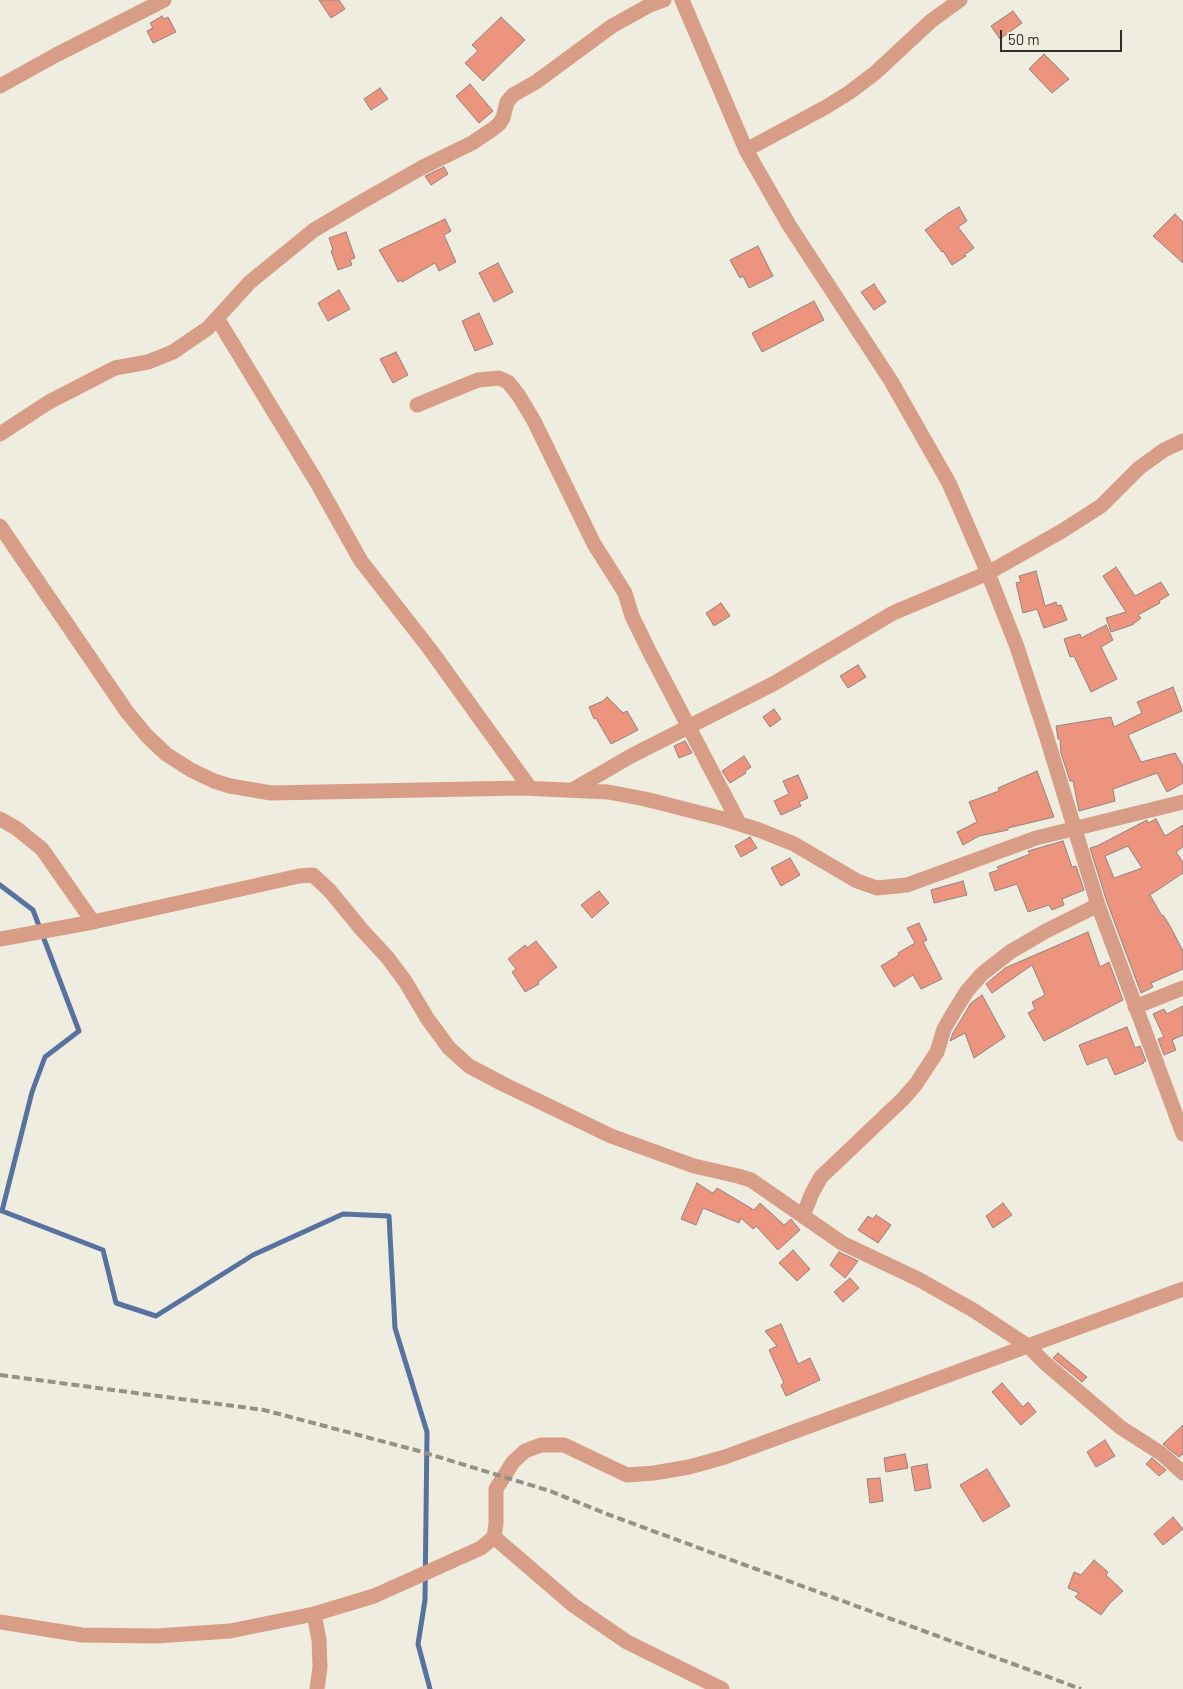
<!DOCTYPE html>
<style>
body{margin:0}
#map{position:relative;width:1183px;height:1689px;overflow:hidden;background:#efeddf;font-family:Barlow,sans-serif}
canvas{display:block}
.scale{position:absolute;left:1000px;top:30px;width:122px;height:22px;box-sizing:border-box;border:2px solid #302f2a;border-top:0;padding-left:6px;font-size:15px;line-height:18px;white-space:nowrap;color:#302f2a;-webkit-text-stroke:4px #efeddf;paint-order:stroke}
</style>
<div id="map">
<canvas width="1183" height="1689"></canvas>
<div class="scale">50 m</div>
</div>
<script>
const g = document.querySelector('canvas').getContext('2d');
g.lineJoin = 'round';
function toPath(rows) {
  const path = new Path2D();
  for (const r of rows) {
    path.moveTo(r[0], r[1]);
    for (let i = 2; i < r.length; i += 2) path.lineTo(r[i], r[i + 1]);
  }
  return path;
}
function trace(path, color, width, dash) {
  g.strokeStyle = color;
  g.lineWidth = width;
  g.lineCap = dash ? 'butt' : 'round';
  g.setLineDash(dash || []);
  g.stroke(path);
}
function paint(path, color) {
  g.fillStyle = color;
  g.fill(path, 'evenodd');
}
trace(toPath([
 [0,885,33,910,79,1031,45,1057,32,1092,2,1211,103,1250,116,1303,156,1316,253,1255,343,1214,389,1216,395,1328,427,1432,425,1600,418,1644,430,1689]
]), '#5872a0', 5);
const building = toPath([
 [319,0,339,0,345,9,331,18,319,0],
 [1013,11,1022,23,1000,39,991,26,1013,11],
 [162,16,164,19,168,17,176,32,153,43,147,31,153,28,150,23,162,16],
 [501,17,525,40,483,81,465,63,478,51,472,45,501,17],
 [1044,54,1069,79,1052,93,1029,69,1044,54],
 [470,84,493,111,479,123,456,96,470,84],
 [380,88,388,99,371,110,364,99,380,88],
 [444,167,448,174,431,185,425,176,444,167],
 [959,207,967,221,958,227,974,248,964,255,966,256,952,265,943,251,942,252,925,230,947,214,959,207],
 [1175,214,1183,222,1183,263,1153,236,1175,214],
 [445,219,451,231,444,235,456,262,439,271,435,263,402,282,401,280,398,282,379,250,445,219],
 [346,232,355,258,350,260,352,265,338,270,331,251,333,250,329,238,346,232],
 [758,246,773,276,749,288,743,276,740,278,730,260,758,246],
 [498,263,513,292,494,302,479,273,498,263],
 [874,284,886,302,874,310,861,292,874,284],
 [339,290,350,309,328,321,318,303,339,290],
 [814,301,824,320,762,352,752,333,814,301],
 [479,313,493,344,475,351,462,321,479,313],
 [396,352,408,375,393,383,380,359,396,352],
 [1116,567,1135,596,1161,582,1169,595,1159,601,1160,603,1138,615,1141,618,1132,625,1111,632,1106,618,1126,612,1103,576,1116,567],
 [1036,571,1045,606,1056,602,1057,606,1061,605,1067,620,1044,628,1037,609,1023,613,1016,583,1021,582,1019,576,1036,571],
 [721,603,730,616,714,626,706,613,721,603],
 [1106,625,1113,640,1101,647,1117,679,1091,692,1074,656,1070,657,1064,639,1080,634,1081,638,1106,625],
 [858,665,866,677,848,688,840,676,858,665],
 [1173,687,1182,711,1128,735,1141,762,1175,753,1183,766,1183,783,1167,792,1157,773,1113,789,1115,801,1079,811,1073,781,1070,781,1061,753,1060,739,1058,739,1056,726,1111,717,1114,727,1142,713,1137,702,1173,687],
 [607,697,623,713,627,711,638,730,611,744,596,718,594,719,589,707,603,701,607,697],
 [774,709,781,719,770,727,763,717,774,709],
 [685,741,692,753,679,758,674,746,685,741],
 [744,756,751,767,745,771,746,773,730,783,722,771,744,756],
 [1037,771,1054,817,1008,828,1008,830,979,836,963,845,957,832,977,822,969,802,999,791,998,788,1037,771],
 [798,775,808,798,799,802,801,806,781,815,774,801,789,794,783,781,798,775],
 [1156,819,1165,836,1183,825,1183,847,1176,852,1183,862,1183,873,1150,895,1162,916,1163,915,1170,926,1183,951,1183,969,1151,983,1153,987,1141,993,1107,902,1090,848,1097,846,1145,821,1147,820,1148,823,1156,819],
 [1128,846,1142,868,1114,878,1105,856,1128,846],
 [750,837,757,848,741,857,735,846,750,837],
 [1063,841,1072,867,1076,866,1084,890,1062,899,1064,905,1052,910,1049,905,1028,912,1017,884,995,891,989,873,999,870,997,867,1030,854,1028,851,1063,841],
 [790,858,800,875,781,886,771,868,790,858],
 [963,881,967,895,934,903,931,890,963,881],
 [599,891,609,903,592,918,581,905,599,891],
 [919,923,927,940,923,942,942,979,921,989,913,975,894,987,881,966,899,955,898,953,915,943,907,928,919,923],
 [1088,932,1100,967,1109,962,1123,1000,1044,1041,1028,1013,1035,1009,1032,1002,1045,995,1032,965,992,993,986,984,1005,968,1088,932],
 [536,941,557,967,538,982,539,984,525,992,512,972,516,969,508,959,525,945,527,948,536,941],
 [982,995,1005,1037,974,1058,965,1033,950,1041,953,1033,971,1003,982,995],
 [1183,1006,1183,1035,1172,1040,1176,1050,1164,1055,1158,1039,1164,1037,1153,1014,1164,1009,1167,1014,1183,1006],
 [1127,1027,1135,1048,1140,1046,1146,1061,1143,1062,1144,1063,1115,1075,1107,1057,1087,1065,1079,1045,1127,1027],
 [697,1183,714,1194,713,1193,717,1188,754,1210,760,1203,784,1225,791,1219,800,1230,778,1250,756,1226,753,1229,741,1218,739,1223,703,1208,696,1225,681,1219,697,1183],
 [1003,1203,1012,1215,993,1228,986,1216,1003,1203],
 [876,1215,891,1225,878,1243,858,1230,868,1216,873,1219,876,1215],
 [793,1250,810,1269,797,1281,779,1263,793,1250],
 [839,1252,858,1261,845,1278,830,1265,839,1252],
 [850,1278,859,1288,843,1302,834,1292,850,1278],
 [781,1324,798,1364,810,1358,820,1380,786,1396,781,1385,784,1383,769,1350,777,1346,765,1331,781,1324],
 [1058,1353,1087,1377,1082,1382,1053,1358,1058,1353],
 [1002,1383,1023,1407,1028,1402,1036,1412,1021,1425,992,1392,1002,1383],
 [1183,1425,1183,1454,1179,1457,1163,1444,1183,1425],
 [1105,1440,1115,1456,1096,1467,1087,1452,1105,1440],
 [905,1454,908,1468,886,1472,884,1458,905,1454],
 [1152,1458,1166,1470,1159,1476,1146,1464,1152,1458],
 [927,1464,931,1488,915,1491,911,1467,927,1464],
 [987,1469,1010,1506,983,1522,960,1485,987,1469],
 [880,1478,883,1501,870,1503,867,1479,880,1478],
 [1173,1517,1183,1529,1163,1545,1154,1534,1173,1517],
 [1094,1560,1108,1572,1106,1575,1123,1591,1110,1603,1101,1615,1075,1597,1079,1593,1068,1588,1074,1572,1081,1575,1094,1560]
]);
paint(building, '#ed947f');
trace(building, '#918380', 1);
trace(toPath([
 [682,0,746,150,789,225,891,381,949,483,988,573,1017,647,1046,735,1098,905,1183,1134],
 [0,86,56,55,164,0],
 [746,150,826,107,850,92,875,73,931,21,960,0],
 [217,318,316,481,361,561,429,648,530,788],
 [417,405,478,380,499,378,508,382,519,396,534,421,594,544,625,593,632,616,648,649,739,823],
 [0,434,49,402,115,368,148,362,173,352,208,328,250,282,314,230,363,201,423,167,472,143,493,129,499,124,503,118,507,102,513,95,536,82,612,26,650,5,664,0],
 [0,526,127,712,147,736,166,754,191,770,214,781,230,786,271,793,522,788,608,792,645,799,724,819,759,830,794,844,857,881,877,888,907,885,1036,838,1183,802],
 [574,789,631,756,773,684,893,613,988,573,1062,531,1101,506,1139,468,1164,450,1183,441],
 [0,819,16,828,42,849,93,922],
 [0,939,93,922,299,876,313,875,330,891,362,930,387,957,405,981,427,1018,449,1048,469,1066,503,1084,611,1136,694,1166,738,1176,751,1180,842,1243,918,1279,973,1310,1028,1346,1045,1363,1120,1427,1162,1454,1183,1473],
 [1135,1007,1183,988],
 [803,1216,812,1193,821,1177,903,1099,916,1084,937,1052,944,1029,955,1010,967,991,982,974,1010,952,1046,931,1098,905],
 [494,1537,573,1605,627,1642,722,1689],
 [314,1614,319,1640,320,1667,317,1689],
 [0,1622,82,1635,156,1636,230,1631,314,1614,374,1596,481,1548,494,1537,496,1524,496,1489,513,1462,525,1451,541,1445,564,1445,627,1475,654,1473,689,1467,725,1457,1183,1289]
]), '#d89d86', 15);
trace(toPath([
 [0,1375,264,1410,419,1451,550,1491,607,1514,1081,1689]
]), '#939288', 4, [8, 4]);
</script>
